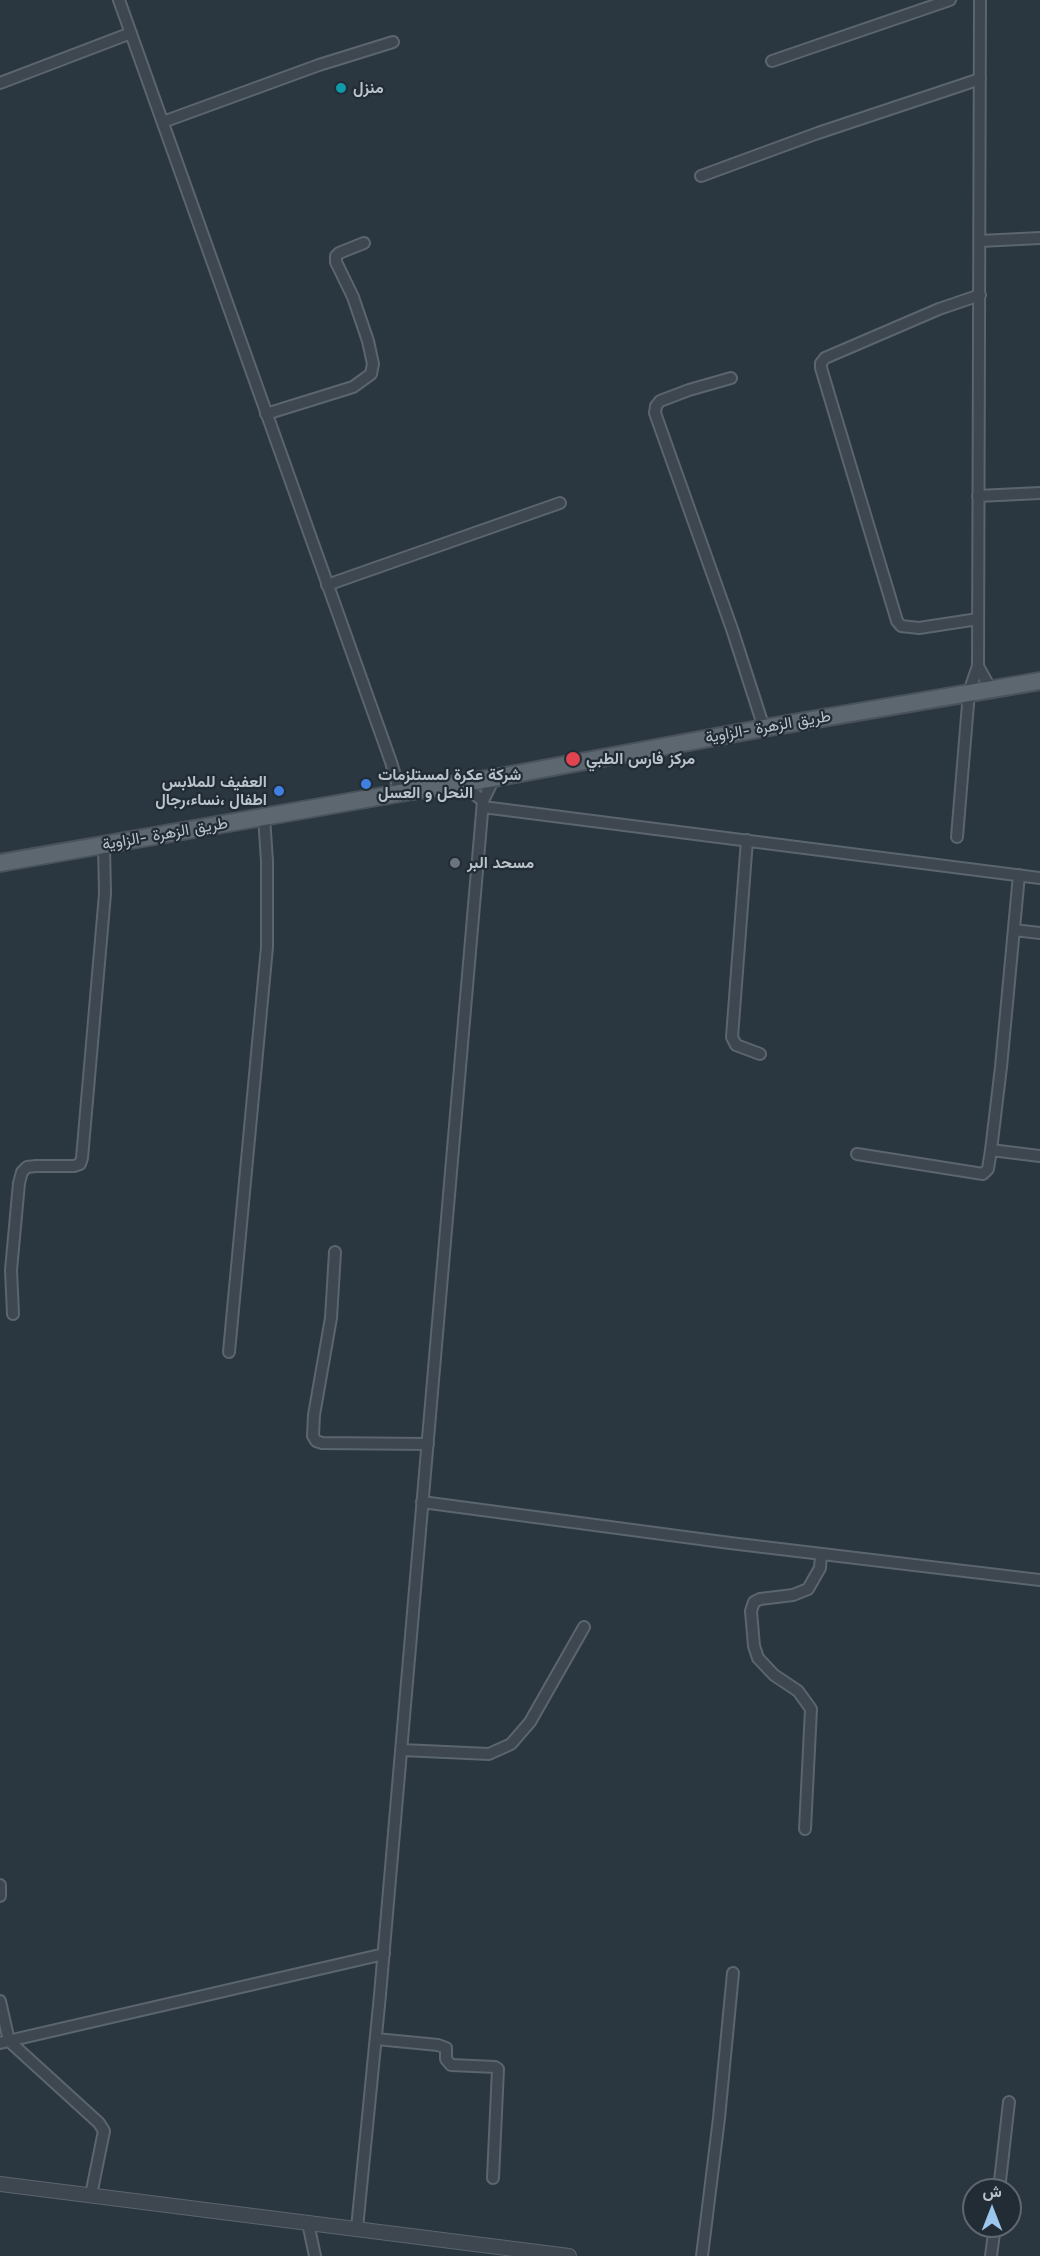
<!DOCTYPE html>
<meta charset="utf-8">
<style>
body{margin:0}
#map{position:relative;width:1040px;height:2256px;overflow:hidden;background:#2a3640;font-family:"Work Sans",Vazirmatn,sans-serif}
canvas{display:block}
.north{position:absolute;left:962px;top:2178px;width:60px;height:60px;box-sizing:border-box;background:#222c35;border:2px solid #5f6871;border-radius:50%;rotate:0deg;font-size:16px;font-weight:700;line-height:24px;text-align:center;color:#bac2ca}
.north::after{content:'';display:block;margin:auto;width:21px;height:27px;background:#9cc6ed;clip-path:polygon(50% 0,100% 100%,50% 72%,0 100%)}
</style>
<div id="map">
<canvas width="1040" height="2256"></canvas>
<div class="north">ش</div>
</div>
<script>
const g = document.querySelector('canvas').getContext('2d');
g.lineJoin = 'round';
function toPath(rows) {
  const path = new Path2D();
  for (const r of rows) {
    path.moveTo(r[0], r[1]);
    for (let i = 2; i < r.length; i += 2) path.lineTo(r[i], r[i + 1]);
  }
  return path;
}
function trace(path, color, width, dash) {
  g.strokeStyle = color;
  g.lineWidth = width;
  g.lineCap = dash ? 'butt' : 'round';
  g.setLineDash(dash || []);
  g.stroke(path);
}
function drawText(font, color, halo, rows, align = 'center') {
  g.font = font + ' "Work Sans",Vazirmatn,sans-serif';
  g.lineWidth = 4.5;
  g.setLineDash([]);
  g.textBaseline = 'middle';
  g.strokeStyle = halo;
  g.fillStyle = color;
  for (const [text, x, y, turn = 0] of rows) {
    g.save();
    g.translate(x, y);
    g.rotate((+turn || 0) * Math.PI / 180);
    g.textAlign = isNaN(turn) ? turn : align;
    if (halo) g.strokeText(text, 0, 0);
    g.fillText(text, 0, 0);
    g.restore();
  }
}
const minor = toPath([
 [119,0,391,762,400,793],
 [772,61,950,0],
 [0,83,131,33],
 [163,122,319,65,393,42],
 [701,176,818,133,980,79],
 [980,241,1040,238],
 [731,378,689,390,660,401,656,406,655,413,732,629,764,728],
 [266,414,353,387,371,374,373,364,368,341,353,297,336,262,336,256,339,253,364,243],
 [978,496,1040,493],
 [327,585,560,503],
 [978,619,919,628,901,626,897,621,821,368,821,363,825,358,939,309,980,295],
 [978,666,990,688],
 [461,783,483,801],
 [483,807,1040,878],
 [957,837,969,692,978,666,980,0],
 [747,840,732,1037,736,1045,760,1054],
 [1019,875,1001,1067,991,1150,1040,1156],
 [1014,930,1040,933],
 [857,1154,983,1174,988,1169,991,1150],
 [335,1252,331,1318,314,1415,313,1436,316,1441,322,1443,428,1444],
 [13,1314,11,1270,19,1183,22,1172,27,1167,36,1166,74,1166,80,1164,82,1158,105,894,104,845],
 [229,1352,267,947,267,861,264,817],
 [422,1502,730,1543,1040,1580],
 [402,1750,489,1754,511,1744,530,1722,584,1627],
 [805,1829,811,1709,798,1691,774,1675,758,1658,754,1646,751,1611,754,1602,760,1599,793,1595,808,1589,820,1568,821,1554],
 [0,1885,0,1896],
 [0,2001,9,2041,99,2123,104,2131,91,2195],
 [376,2039,438,2045,446,2048,446,2059,451,2065,495,2067,498,2069,493,2178],
 [0,2043,384,1954],
 [999,2190,1009,2102],
 [308,2223,315,2256],
 [357,2228,380,1995,483,801,494,778],
 [702,2256,719,2118,733,1973],
 [991,2256,995,2226]
]);
const tertiary = toPath([
 [0,2184,569,2256]
]);
const primary = toPath([
 [0,863,400,793,494,778,764,728,1040,681]
]);
trace(minor, '#5b656d', 14);
trace(tertiary, '#5b656d', 16);
trace(primary, '#4a535c', 20);
trace(minor, '#3e4750', 10);
trace(tertiary, '#3e4750', 14);
trace(primary, '#5c676f', 16);
for (const [x, y, r, color] of [
 [341,88,6,"#0f9aa8"],
 [573,759,8,"#e0444e"],
 [366,784,6,"#3f7fe0"],
 [279,791,6,"#3f7fe0"],
 [455,863,6,"#6b7280"]
]) {
  const dot = new Path2D();
  dot.arc(x, y, r, 0, 2 * Math.PI);
  g.fillStyle = color;
  g.fill(dot);
  trace(dot, '#222c35', 2);
}
drawText('bold 16px', '#bac2ca', '#222c35', [
 ["منزل",353,88],
 ["مركز فارس الطبي",586,759],
 ["شركة عكرة لمستلزمات",378,775],
 ["النحل و العسل",378,793],
 ["العفيف للملابس",267,782,"right"],
 ["اطفال ،نساء،رجال",267,800,"right"],
 ["مسحد البر",467,863]
], 'left');
drawText('16px', '#bac2ca', '#222c35', [
 ["طريق الزهرة -الزاوية",768,727,-10],
 ["طريق الزهرة -الزاوية",165,834,-10]
]);
</script>
